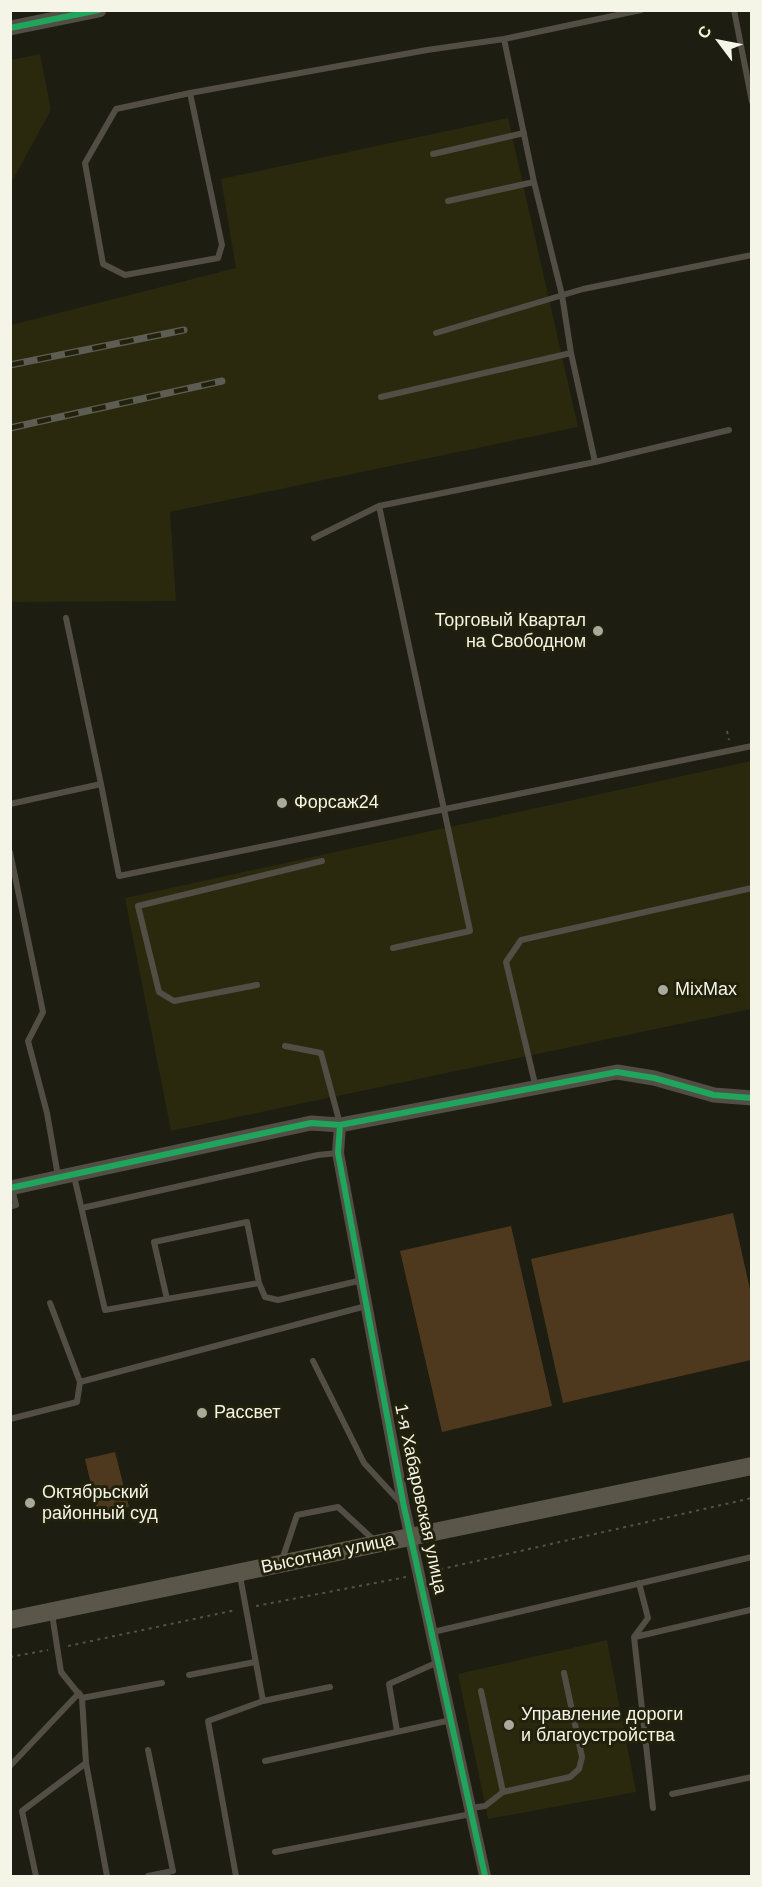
<!DOCTYPE html>
<meta charset="utf-8">
<style>
body{margin:0}
#map{position:relative;width:762px;height:1887px;overflow:hidden;background:#1d1d11;font-family:Arial,sans-serif}
canvas{display:block}
.frame{position:absolute;inset:0;border:12px solid #f4f4e7;pointer-events:none}
.north{position:absolute;left:690px;top:12px;width:60px;height:60px;-webkit-text-stroke:4px #22210c;paint-order:stroke;rotate:302deg;font-size:16px;font-weight:700;line-height:24px;text-align:center;color:#f4f4e7}
.north::after{content:'';display:block;margin:auto;width:21px;height:27px;background:#f4f4e7;clip-path:polygon(50% 0,100% 100%,50% 72%,0 100%)}
</style>
<div id="map">
<canvas width="762" height="1887"></canvas>
<div class="frame"></div>
<div class="north">С</div>
</div>
<script>
const g = document.querySelector('canvas').getContext('2d');
g.lineJoin = 'round';
function paint(path, color) {
  g.fillStyle = color;
  g.fill(path, 'evenodd');
}
function toPath(rows) {
  const path = new Path2D();
  for (const r of rows) {
    path.moveTo(r[0], r[1]);
    for (let i = 2; i < r.length; i += 2) path.lineTo(r[i], r[i + 1]);
  }
  return path;
}
function trace(path, color, width, dash) {
  g.strokeStyle = color;
  g.lineWidth = width;
  g.lineCap = dash ? 'butt' : 'round';
  g.setLineDash(dash || []);
  g.stroke(path);
}
function drawText(font, color, halo, rows, align = 'center') {
  g.font = font + ' Arial,sans-serif';
  g.lineWidth = 6;
  g.setLineDash([]);
  g.textBaseline = 'middle';
  g.strokeStyle = halo;
  g.fillStyle = color;
  for (const [text, x, y, turn = 0] of rows) {
    g.save();
    g.translate(x, y);
    g.rotate((+turn || 0) * Math.PI / 180);
    g.textAlign = isNaN(turn) ? turn : align;
    if (halo) g.strokeText(text, 0, 0);
    g.fillText(text, 0, 0);
    g.restore();
  }
}
paint(toPath([
 [40,54,51,110,11,183,11,60],
 [508,118,578,427,170,512,176,601,11,602,11,325,236,268,221,179],
 [751,761,751,1009,171,1131,125,898],
 [607,1640,636,1792,488,1819,458,1674]
]), '#2a290e');
paint(toPath([
 [733,1213,751,1294,751,1360,563,1403,531,1259],
 [511,1226,552,1406,442,1432,400,1251],
 [115,1452,129,1507,98,1514,85,1459]
]), '#4e391e');
trace(toPath([
 [727,731,729,740],
 [417,1504,423,1503,426,1514],
 [434,1552,438,1570],
 [433,1571,752,1498],
 [256,1606,406,1577],
 [68,1646,236,1610],
 [10,1657,48,1650]
]), '#535249', 2, [3, 4.5]);
trace(toPath([
 [734,10,752,102],
 [190,93,222,245,218,258,125,275,103,264,85,163,116,109,190,93,427,50,504,39,641,10],
 [433,154,524,133],
 [448,201,534,182],
 [436,333,583,289,752,255],
 [381,397,571,353],
 [595,462,729,430],
 [314,538,379,506],
 [66,618,101,784],
 [10,804,101,784,119,876,752,746],
 [10,852,43,1012,28,1041,47,1113,58,1176],
 [393,948,470,931,379,506,595,462,571,353,562,295,534,182,504,39],
 [257,985,174,1001,159,992,138,906,322,861],
 [285,1046,321,1053,340,1124],
 [536,1088,506,962,521,940,752,888],
 [74,1176,105,1310,167,1299,154,1242,247,1222,259,1283,265,1297,278,1300,362,1280],
 [10,1207,16,1205,12,1189],
 [82,1208,318,1155,338,1153],
 [167,1299,259,1283],
 [313,1361,364,1463,400,1502],
 [80,1382,366,1306],
 [10,1419,77,1402,80,1382,50,1303],
 [282,1560,297,1515,338,1507,375,1541],
 [240,1576,263,1701,330,1687],
 [639,1583,648,1618,634,1637,653,1808],
 [52,1614,61,1672,82,1698,86,1763,107,1876],
 [433,1632,752,1557],
 [635,1637,750,1610],
 [189,1675,255,1662],
 [481,1691,503,1792],
 [397,1731,389,1684,438,1662],
 [265,1761,451,1720],
 [10,1766,79,1693,82,1698,162,1683],
 [672,1794,752,1777],
 [471,1808,485,1806,503,1792,570,1777,579,1769,582,1757,564,1673],
 [275,1852,471,1814],
 [36,1876,22,1811,86,1763],
 [148,1876,173,1871,148,1750],
 [236,1876,208,1721,263,1701]
]), '#524e45', 6);
trace(toPath([
 [340,1125,338,1153,404,1507,485,1876]
]), '#524e45', 12);
trace(toPath([
 [10,28,99,10],
 [10,1188,311,1123,340,1125,617,1072,654,1078,714,1095,752,1098]
]), '#524e45', 15);
trace(toPath([
 [10,1620,752,1466]
]), '#5a574a', 18);
const rail = toPath([
 [10,365,184,330],
 [10,428,222,381]
]);
trace(rail, '#5e5d53', 7);
trace(rail, '#22210c', 4.5, [14]);
trace(toPath([
 [10,28,99,10],
 [340,1125,338,1153,404,1507,485,1876],
 [10,1188,311,1123,340,1125,617,1072,654,1078,714,1095,752,1098]
]), '#20a55d', 6);
for (const [x, y, r, color] of [
 [598,631,6,"#a9a99c"],
 [282,803,6,"#a9a99c"],
 [663,990,6,"#a9a99c"],
 [202,1413,6,"#a9a99c"],
 [30,1503,6,"#a9a99c"],
 [509,1725,6,"#a9a99c"]
]) {
  const dot = new Path2D();
  dot.arc(x, y, r, 0, 2 * Math.PI);
  g.fillStyle = color;
  g.fill(dot);
  trace(dot, '#22210c', 2);
}
drawText('18px', '#f4f4e7', '#22210c', [
 ["Торговый Квартал",586,621,"right"],
 ["на Свободном",586,642,"right"],
 ["Форсаж24",294,803],
 ["MixMax",675,990],
 ["Рассвет",214,1413],
 ["Октябрьский",42,1493],
 ["районный суд",42,1514],
 ["Управление дороги",521,1715],
 ["и благоустройства",521,1736]
], 'left');
drawText('18px', '#f4f4e7', '#22210c', [
 ["1-я Хабаровская улица",420,1499,78],
 ["Высотная улица",328,1554,-12]
]);
</script>
